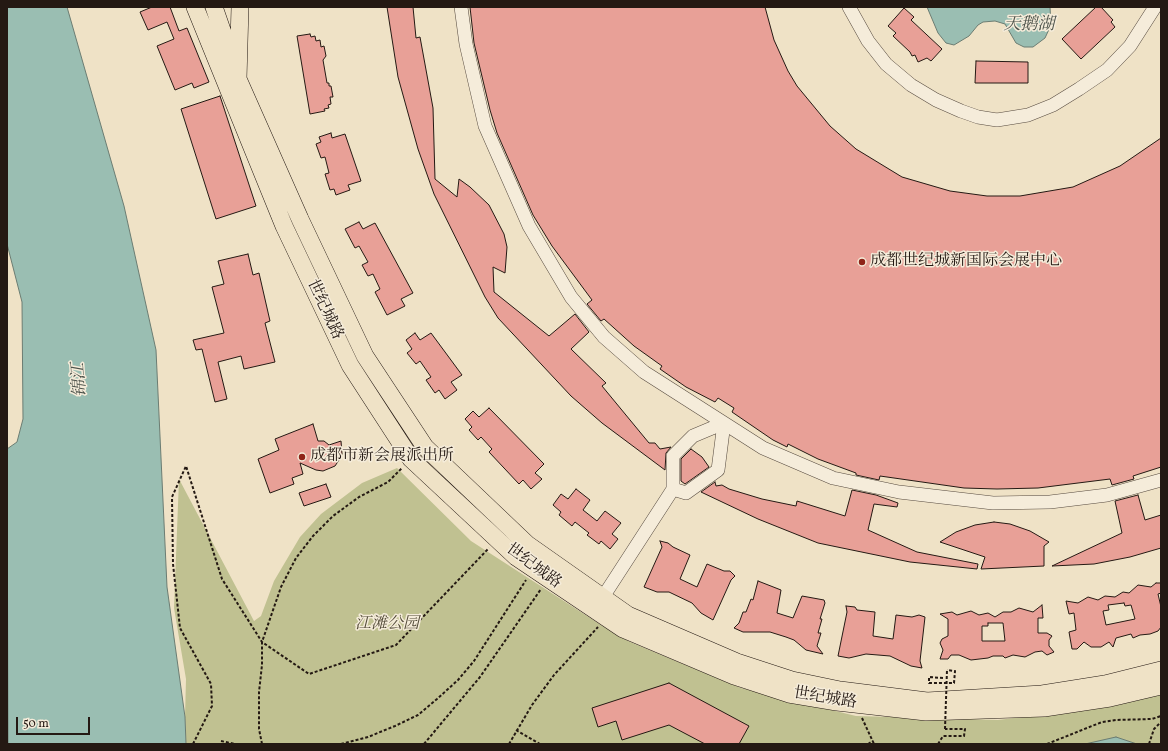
<!DOCTYPE html>
<meta charset="utf-8">
<style>
body{margin:0}
#map{position:relative;width:1168px;height:751px;overflow:hidden;background:#efe2c6;font-family:Vollkorn,serif}
canvas{display:block}
.frame{position:absolute;inset:0;border:8px solid #241913;pointer-events:none}
.scale{position:absolute;left:16px;top:717px;width:74px;height:18px;box-sizing:border-box;border:2px solid #241913;border-top:0;padding-left:5px;font-size:12px;line-height:14px;white-space:nowrap;color:#241913;-webkit-text-stroke:3px #f5ecda;paint-order:stroke}
</style>
<div id="map">
<canvas width="1168" height="751"></canvas>
<div class="frame"></div>
<div class="scale">50 m</div>
</div>
<script>
const g = document.querySelector('canvas').getContext('2d');
g.lineJoin = 'round';
function paint(path, color) {
  g.fillStyle = color;
  g.fill(path, 'evenodd');
}
function toPath(rows) {
  const path = new Path2D();
  for (const r of rows) {
    path.moveTo(r[0], r[1]);
    for (let i = 2; i < r.length; i += 2) path.lineTo(r[i], r[i + 1]);
  }
  return path;
}
function trace(path, color, width, dash) {
  g.strokeStyle = color;
  g.lineWidth = width;
  g.lineCap = dash ? 'butt' : 'round';
  g.setLineDash(dash || []);
  g.stroke(path);
}
function drawText(font, color, halo, rows, align = 'center') {
  g.font = font + ' Vollkorn,"Noto Serif SC",serif';
  g.lineWidth = 3;
  g.setLineDash([]);
  g.textBaseline = 'middle';
  g.strokeStyle = halo;
  g.fillStyle = color;
  for (const [text, x, y, turn = 0] of rows) {
    g.save();
    g.translate(x, y);
    g.rotate((+turn || 0) * Math.PI / 180);
    g.textAlign = isNaN(turn) ? turn : align;
    if (halo) g.strokeText(text, 0, 0);
    g.fillText(text, 0, 0);
    g.restore();
  }
}
paint(toPath([
 [397,468,471,541,601,625,630,642,741,688,856,716,998,720,1118,705,1161,692,1161,744,186,744,185,717,186,679,174,608,179,479,254,621,261,616,274,581,300,537,321,514,362,483]
]), '#c0c191');
const water = toPath([
 [7,7,67,7,124,206,156,350,167,587,185,717,186,744,8,744,7,449,17,442,23,419,22,302,7,244,7,7],
 [927,7,1050,7,1051,25,1045,38,1033,47,1024,47,1016,43,1005,24,995,21,983,22,978,25,969,36,954,45,946,43,938,33,927,7],
 [1116,737,1137,744,1085,744,1116,737]
]);
paint(water, '#9abeb2');
trace(water, '#6b7c72', 1);
const building = toPath([
 [152,7,170,7,179,31,187,28,209,82,194,88,192,83,175,90,157,46,174,39,167,22,148,30,140,12,152,7],
 [387,7,413,7,416,38,420,37,433,108,435,179,457,197,459,179,470,187,489,205,504,234,507,247,505,273,493,267,494,292,549,336,575,314,589,332,571,349,606,383,602,386,649,443,655,443,660,449,671,447,666,453,665,470,602,423,571,396,498,318,485,297,434,194,418,149,398,77,387,7],
 [470,7,765,7,774,40,788,71,797,86,830,126,856,149,902,177,950,191,987,196,1020,196,1073,187,1120,166,1161,138,1161,467,1133,476,1134,479,1112,485,1110,479,1038,488,997,489,964,488,880,476,879,480,856,475,856,473,818,459,788,444,787,447,773,440,732,412,734,408,718,398,715,402,686,387,660,369,662,366,634,346,604,319,601,321,587,304,592,300,552,246,533,215,497,133,490,110,474,43,470,7],
 [1096,7,1101,7,1113,20,1111,22,1115,27,1081,59,1062,39,1096,7],
 [904,8,914,17,911,20,942,49,931,61,927,58,918,62,915,55,912,56,910,52,893,36,896,33,888,26,904,8],
 [310,34,311,37,315,36,316,41,320,40,321,47,324,46,326,56,323,60,327,83,329,83,329,86,331,86,333,97,330,97,331,104,328,105,329,108,324,109,325,111,310,114,297,36,310,34],
 [976,61,1028,62,1028,83,975,83,976,61],
 [220,96,256,206,216,219,181,109,220,96],
 [331,133,332,138,345,134,361,181,348,185,350,190,336,195,334,189,330,190,325,174,329,173,325,157,321,158,316,144,321,142,319,137,331,133],
 [359,222,363,229,375,223,413,293,401,299,405,306,387,315,375,292,380,289,373,274,368,276,362,265,368,262,359,246,355,248,345,229,359,222],
 [248,254,253,275,259,273,270,321,265,323,275,362,244,369,241,356,218,362,227,399,215,402,202,349,196,350,193,340,224,333,212,287,224,284,218,261,248,254],
 [415,333,420,340,431,333,462,375,451,382,457,390,445,399,439,390,435,393,426,380,431,377,420,361,416,364,407,353,412,349,406,340,415,333],
 [489,408,544,464,535,473,542,479,531,489,523,480,519,484,489,452,492,449,481,437,478,440,469,430,472,427,465,419,473,411,479,417,489,408],
 [313,424,318,441,324,441,329,445,341,441,342,454,339,460,335,466,323,471,316,470,300,463,303,474,292,478,294,484,270,493,258,459,279,450,275,439,313,424],
 [691,449,702,457,709,467,685,484,681,481,681,459,691,449],
 [715,482,716,486,722,485,729,489,762,499,796,506,797,501,845,516,852,490,876,495,898,503,897,507,874,504,868,530,917,552,978,564,977,569,910,562,818,543,758,519,701,492,715,482],
 [326,484,331,497,304,506,299,493,326,484],
 [576,489,590,500,583,510,597,521,605,511,621,523,612,534,618,539,610,549,601,541,599,544,587,535,589,533,575,522,572,526,559,515,561,512,553,505,561,494,568,499,576,489],
 [1138,495,1145,520,1161,515,1161,548,1130,557,1094,564,1052,566,1122,533,1115,501,1138,495],
 [994,522,1010,524,1030,531,1049,542,1044,546,1044,566,981,569,985,557,940,542,956,532,975,525,994,522],
 [660,541,668,543,673,547,690,555,680,579,697,587,707,564,724,571,730,571,735,576,731,580,713,620,701,613,692,603,669,592,657,592,644,587,662,547,660,541],
 [758,581,781,590,777,613,793,618,802,596,824,600,825,603,820,619,822,619,818,633,821,633,817,646,823,654,806,650,794,640,786,637,770,632,743,632,734,628,739,623,743,612,746,612,751,599,753,600,758,581],
 [1156,583,1161,583,1161,593,1158,594,1161,607,1161,627,1158,631,1150,634,1140,635,1133,638,1131,634,1116,638,1113,647,1109,642,1101,647,1091,647,1084,642,1077,649,1072,649,1069,632,1076,630,1074,613,1069,614,1066,601,1078,603,1088,597,1098,600,1105,596,1115,597,1123,592,1129,593,1138,585,1151,587,1156,583],
 [1124,603,1125,606,1131,605,1135,619,1106,625,1103,611,1109,610,1108,605,1124,603],
 [1042,605,1043,618,1038,618,1038,633,1047,633,1052,636,1049,640,1049,646,1054,652,1047,655,1042,651,1035,652,1025,657,1013,655,1005,658,1003,656,993,656,988,658,971,660,959,655,951,655,948,659,940,659,943,650,940,643,942,639,948,636,948,619,940,614,952,612,957,615,971,611,979,615,988,613,995,617,1003,612,1011,612,1019,608,1033,612,1042,605],
 [988,623,1003,623,1005,641,982,641,982,626,988,626,988,623],
 [846,606,855,607,857,610,875,612,873,636,893,639,896,615,912,617,919,615,925,617,920,661,922,668,911,666,890,656,866,654,849,658,838,656,847,612,846,606],
 [669,683,749,726,739,744,705,744,669,725,622,740,616,721,598,727,592,708,669,683]
]);
paint(building, '#e8a097');
trace(building, '#241913', 1);
const minor = toPath([
 [461,7,466,44,485,126,529,226,571,297,604,337,644,372,763,448,833,478,899,492,993,503,1050,502,1107,495,1161,480],
 [849,7,868,41,886,64,911,85,936,100,961,111,978,117,997,120,1028,115,1053,105,1079,89,1107,70,1130,46,1155,7],
 [603,597,673,489,673,456,693,436,724,423,718,470,686,493,673,489]
]);
const major = toPath([
 [195,7,284,226,350,365,411,459,516,557,623,629,734,676,789,694,837,702,926,712,1044,708,1110,698,1161,686],
 [214,7,234,65],
 [240,7,238,79,300,219,365,356,425,447,527,544,628,615,737,662,792,680,840,690,927,701,1042,694,1105,684,1161,670]
]);
trace(minor, '#574b40', 14);
trace(major, '#241913', 18);
trace(toPath([
 [943,678,929,677,929,683,954,683,955,671,947,670],
 [862,718,874,744],
 [516,730,540,744],
 [221,741,235,744],
 [193,744,212,706,211,684,180,628,173,564,172,497,186,466,222,579,262,642,309,674,396,645,489,548],
 [262,744,259,729,259,692,262,665,262,642,281,587,296,558,313,536,333,516,359,497,388,482,402,468],
 [341,744,368,737,395,726,418,715,437,699,458,680,474,661,526,580],
 [424,744,480,677,541,589],
 [509,744,532,705,554,675,598,627],
 [868,744,873,741],
 [938,744,943,736,964,736,965,729,945,729],
 [1047,744,1102,722,1116,720,1152,719,1161,716],
 [1149,744,1154,729,1161,722]
]), '#241913', 2, [3, 2]);
trace(minor, '#f5ecda', 13);
trace(major, '#efe2c6', 17);
trace(toPath([
 [945,729,947,670]
]), '#241913', 2, [3, 2]);
for (const [x, y, r, color] of [
 [862,262,4,"#8f2418"],
 [302,457,4,"#8f2418"]
]) {
  const dot = new Path2D();
  dot.arc(x, y, r, 0, 2 * Math.PI);
  g.fillStyle = color;
  g.fill(dot);
  trace(dot, '#f5ecda', 1.5);
}
drawText('16px', '#241913', '#f5ecda', [
 ["成都世纪城新国际会展中心",870,262],
 ["成都市新会展派出所",310,457]
], 'left');
drawText('16px', '#241913', '#f5ecda', [
 ["世纪城路",324,310,65],
 ["世纪城路",533,567,36],
 ["世纪城路",825,699,9]
]);
drawText('italic 16px', '#534b39', '#f5ecda', [
 ["江滩公园",387,625]
]);
drawText('italic 17px', '#4d534b', '#f5ecda', [
 ["天鹅湖",1029,26],
 ["锦江",81,380,-94]
]);
</script>
